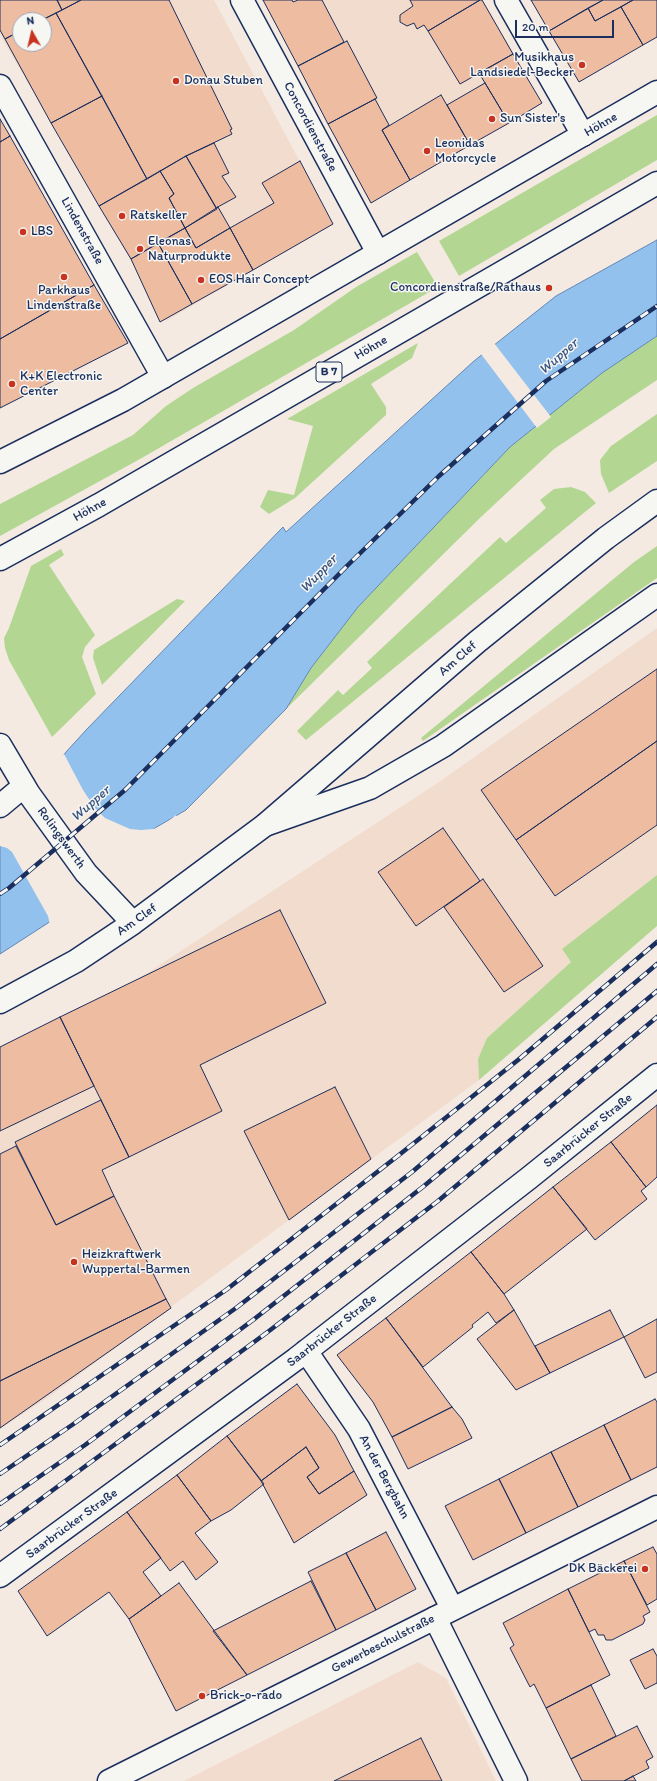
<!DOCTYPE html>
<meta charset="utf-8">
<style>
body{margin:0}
#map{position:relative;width:657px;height:1781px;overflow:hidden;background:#f4eae2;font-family:Itim,sans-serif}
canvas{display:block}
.north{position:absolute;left:12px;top:12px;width:40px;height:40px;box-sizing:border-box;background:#f6f6f2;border:1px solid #9ea6b7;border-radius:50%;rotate:352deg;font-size:11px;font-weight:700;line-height:16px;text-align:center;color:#1b2f5e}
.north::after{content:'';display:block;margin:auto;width:14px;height:18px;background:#c8321e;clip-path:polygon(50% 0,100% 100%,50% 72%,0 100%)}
.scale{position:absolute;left:515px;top:20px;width:99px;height:18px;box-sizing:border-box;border:2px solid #1b2f5e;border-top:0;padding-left:5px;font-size:12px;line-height:14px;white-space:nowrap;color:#1b2f5e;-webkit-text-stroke:3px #f6f6f2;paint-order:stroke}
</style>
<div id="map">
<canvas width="657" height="1781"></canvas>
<div class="north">N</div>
<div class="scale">20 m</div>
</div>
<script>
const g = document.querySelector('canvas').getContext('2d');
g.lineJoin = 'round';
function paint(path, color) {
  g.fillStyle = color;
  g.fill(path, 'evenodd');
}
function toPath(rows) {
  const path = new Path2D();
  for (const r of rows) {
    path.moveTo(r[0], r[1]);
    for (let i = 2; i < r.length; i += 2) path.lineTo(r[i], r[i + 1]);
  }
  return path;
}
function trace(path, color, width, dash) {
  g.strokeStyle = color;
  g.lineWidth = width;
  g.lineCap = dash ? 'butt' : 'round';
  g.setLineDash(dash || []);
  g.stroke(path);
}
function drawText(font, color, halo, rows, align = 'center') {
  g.font = font + ' Itim,sans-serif';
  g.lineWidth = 3;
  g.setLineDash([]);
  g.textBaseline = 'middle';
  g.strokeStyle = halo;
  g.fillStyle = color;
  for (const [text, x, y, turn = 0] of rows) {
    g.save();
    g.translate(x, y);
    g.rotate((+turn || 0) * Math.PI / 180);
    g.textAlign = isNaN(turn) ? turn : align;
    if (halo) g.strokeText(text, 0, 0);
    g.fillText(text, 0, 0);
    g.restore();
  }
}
paint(toPath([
 [0,0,214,0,333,224,166,321,0,35],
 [20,20,44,20,44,44,20,44],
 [263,0,483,0,542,103,370,203],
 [657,628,657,875,562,949,571,962,487,1038,478,1059,479,1080,53,1394,0,1429,0,1047,138,979,439,782],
 [418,1662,446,1678,496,1781,184,1781]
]), '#f2dcce');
paint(toPath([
 [657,115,657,160,459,276,439,241],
 [417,252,438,287,140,459,0,536,0,504,133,435,166,406,193,388,294,330,356,287],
 [657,336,657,380,554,449,482,516,286,709,311,668,358,607,510,447,602,373],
 [418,343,412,358,371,384,386,407,386,415,295,498,269,514,260,507,268,490,294,495,313,426,287,419],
 [657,414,657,461,609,493,601,474,600,460,611,446],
 [571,487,585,492,596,503,306,740,297,731,338,690,343,695,372,668,367,662,500,537,506,543,546,508,540,500,554,489],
 [657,546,657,578,423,741,421,738,634,562],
 [61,549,64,555,49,565,95,635,85,647,82,657,96,694,52,737,9,660,5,648,4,638,9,628,31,566],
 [177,599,185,601,102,685,93,658,94,650],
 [657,875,657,926,479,1080,478,1059,487,1038,571,962,562,949]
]), '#b3d792');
const water = toPath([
 [657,240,657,336,602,373,510,447,358,607,311,668,286,709,186,810,155,828,145,843,48,923,0,954,0,841,66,752,87,729,283,527,286,532,474,361,556,296,657,240]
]);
paint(water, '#92c1ed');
trace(water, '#6287b4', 1);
paint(toPath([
 [494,343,551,417,537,428,481,354],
 [64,754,83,790,95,808,105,818,130,829,141,830,154,829,165,824,176,815,177,817,156,829,146,845,50,925,48,916,12,852,7,848,0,846,0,838,51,768]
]), '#f4eae2');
const building = toPath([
 [0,0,57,0,62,10,42,20,20,20,20,31,5,39,0,30,0,0],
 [57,0,81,0,62,10,57,0],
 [81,0,169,0,232,129,230,130,232,134,186,156,147,179,56,13,81,0],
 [263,0,292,0,293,2,298,0,322,0,344,42,298,66,263,0],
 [410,0,480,0,428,31,424,25,417,29,414,23,407,26,400,22,400,15,413,6,410,0],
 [480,0,482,0,513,54,460,84,428,31,480,0],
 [531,0,603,0,549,31,531,0],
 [603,0,633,0,595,21,588,8,603,0],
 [633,0,657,0,657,37,643,45,621,7,633,0],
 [621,7,643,45,579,82,549,31,588,8,595,21,621,7],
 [56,13,102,96,51,123,5,39,20,31,20,44,44,44,44,20,42,20,56,13],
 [347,41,377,98,328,124,298,66,347,41],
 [513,54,542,103,509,123,479,73,513,54],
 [485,83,509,123,470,145,447,105,485,83],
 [441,95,470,145,410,180,382,130,441,95],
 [102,96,147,179,99,206,51,123,102,96],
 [375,99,389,125,382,130,410,180,371,203,328,124,375,99],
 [0,119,10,136,0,142,0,119],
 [10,136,94,285,0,339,0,142,10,136],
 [214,143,229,173,222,176,236,197,216,208,186,156,214,143],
 [186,156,217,209,185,228,169,198,174,194,160,171,186,156],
 [300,161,333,224,253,270,230,228,274,203,262,183,300,161],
 [160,171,174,194,169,198,185,228,131,259,99,206,160,171],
 [218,207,230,228,196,248,185,228,218,207],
 [185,228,196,248,230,228,253,270,192,304,158,243,185,228],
 [158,243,192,304,160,322,131,259,158,243],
 [94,285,128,343,0,408,0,339,94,285],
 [657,669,657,741,516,840,481,790,657,669],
 [657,741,657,825,555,896,516,840,657,741],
 [443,828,480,881,416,926,378,872,443,828],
 [483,879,543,966,504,992,444,907,483,879],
 [280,910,326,1003,200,1065,222,1111,129,1157,60,1017,280,910],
 [60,1017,94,1086,0,1131,0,1047,60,1017],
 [335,1087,371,1159,289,1220,244,1131,335,1087],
 [101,1100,129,1157,102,1170,114,1196,56,1225,15,1142,101,1100],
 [657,1105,657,1177,646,1187,611,1142,657,1105],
 [611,1142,646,1187,641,1191,647,1199,595,1240,553,1187,611,1142],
 [16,1146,56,1225,114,1196,166,1299,0,1381,0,1154,16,1146],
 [553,1187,587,1229,504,1294,471,1252,553,1187],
 [471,1252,504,1294,514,1310,496,1323,488,1312,472,1325,473,1327,423,1367,386,1318,471,1252],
 [166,1299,171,1308,0,1428,0,1381,166,1299],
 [514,1310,550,1373,516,1390,477,1339,514,1310],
 [610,1310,624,1337,550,1373,535,1346,610,1310],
 [386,1318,452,1407,392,1437,373,1402,337,1355,386,1318],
 [657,1319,657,1372,645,1378,624,1337,657,1319],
 [297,1384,335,1435,354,1471,319,1494,307,1477,319,1468,306,1447,261,1481,227,1436,297,1384],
 [655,1399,657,1402,657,1467,631,1480,604,1425,655,1399],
 [452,1407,462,1419,472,1438,408,1469,392,1437,452,1407],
 [604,1425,631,1480,578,1507,551,1452,604,1425],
 [227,1436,264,1484,231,1510,211,1521,177,1475,227,1436],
 [306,1447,319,1468,307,1477,319,1494,354,1471,367,1495,294,1543,261,1481,306,1447],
 [551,1452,578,1507,526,1533,499,1479,551,1452],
 [177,1475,211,1521,195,1533,218,1562,196,1580,183,1561,170,1571,127,1512,177,1475],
 [499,1479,526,1533,473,1560,445,1506,499,1479],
 [127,1512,161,1558,143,1572,161,1596,129,1619,109,1592,47,1636,18,1591,127,1512],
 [386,1532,416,1589,376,1610,346,1553,386,1532],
 [653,1547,657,1554,657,1599,647,1605,624,1561,653,1547],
 [346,1553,376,1610,336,1630,308,1572,346,1553],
 [624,1561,650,1612,643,1616,645,1620,643,1624,612,1640,606,1640,604,1635,598,1635,595,1629,589,1632,568,1589,624,1561],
 [311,1581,336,1630,247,1675,213,1631,311,1581],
 [179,1583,247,1675,176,1711,129,1619,179,1583],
 [568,1589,610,1675,546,1708,534,1684,530,1687,510,1648,514,1645,503,1623,568,1589],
 [653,1649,657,1656,657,1683,645,1689,630,1660,653,1649],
 [591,1685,616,1736,571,1759,546,1708,591,1685],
 [637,1726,653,1757,646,1761,649,1768,624,1781,582,1781,571,1759,637,1726],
 [421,1738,442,1781,334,1781,421,1738],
 [633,1776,636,1781,624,1781,633,1776]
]);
paint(building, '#eebca0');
trace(building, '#1b2f5e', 1);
const street = toPath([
 [242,0,378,253],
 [506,0,583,135],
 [0,86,163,377],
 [0,806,24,786],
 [265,825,370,788,443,746,657,595],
 [306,1351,359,1429,452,1608],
 [0,1576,296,1359,529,1178,657,1075],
 [435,1618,516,1781]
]);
const secondary = toPath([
 [0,745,29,794,86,873,133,923],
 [0,1002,76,961,133,923,265,825,477,642,606,538,657,501],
 [109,1781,657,1507]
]);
const primary = toPath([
 [0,462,123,400,657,92],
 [0,559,99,505,657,183]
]);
trace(street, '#1b2f5e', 25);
trace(secondary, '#1b2f5e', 25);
trace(primary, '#1b2f5e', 25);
trace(street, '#f6f6f2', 22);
trace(secondary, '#f6f6f2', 22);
trace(primary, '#f6f6f2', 22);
const rail = toPath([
 [0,894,9,888,125,790,348,565,439,476,546,381,657,306],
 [0,1445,226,1290,399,1155,518,1060,657,942],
 [0,1474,72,1425,236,1308,412,1172,657,964],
 [0,1504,85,1445,253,1320,424,1186,657,991],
 [0,1529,269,1331,438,1201,657,1017]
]);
trace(rail, '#1b2f5e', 4.5);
trace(rail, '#f6f6f2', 3, [9]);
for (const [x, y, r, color] of [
 [582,65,4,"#c8321e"],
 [176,81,4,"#c8321e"],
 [492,119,4,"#c8321e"],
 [427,151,4,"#c8321e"],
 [122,216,4,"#c8321e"],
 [23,232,4,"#c8321e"],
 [140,249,4,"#c8321e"],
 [64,277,4,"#c8321e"],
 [201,280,4,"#c8321e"],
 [549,288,4,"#c8321e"],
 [12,384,4,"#c8321e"],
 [74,1262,4,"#c8321e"],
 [645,1569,4,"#c8321e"],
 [202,1696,4,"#c8321e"]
]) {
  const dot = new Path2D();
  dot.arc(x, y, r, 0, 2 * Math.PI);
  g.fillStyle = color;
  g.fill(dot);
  trace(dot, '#f6f6f2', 1.5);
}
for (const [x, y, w] of [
 [329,372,26]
]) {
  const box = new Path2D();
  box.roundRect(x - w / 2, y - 10, w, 20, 3);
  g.fillStyle = '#f6f6f2';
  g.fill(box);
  trace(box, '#1b2f5e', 1);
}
drawText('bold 12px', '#1b2f5e', null, [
 ["B 7",329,372]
]);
drawText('13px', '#1b2f5e', '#f6f6f2', [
 ["Musikhaus",574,58,"right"],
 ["Landsiedel-Becker",574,73,"right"],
 ["Donau Stuben",184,81],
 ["Sun Sister's",500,119],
 ["Leonidas",435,144],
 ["Motorcycle",435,159],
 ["Ratskeller",130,216],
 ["LBS",31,232],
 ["Eleonas",148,242],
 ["Naturprodukte",148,257],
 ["EOS Hair Concept",209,280],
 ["Concordienstraße/Rathaus",541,288,"right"],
 ["Parkhaus",64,291,"center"],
 ["Lindenstraße",64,306,"center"],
 ["K+K Electronic",20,377],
 ["Center",20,392],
 ["Heizkraftwerk",82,1255],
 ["Wuppertal-Barmen",82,1270],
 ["DK Bäckerei",637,1569,"right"],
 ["Brick-o-rado",210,1696]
], 'left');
drawText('13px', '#1b2f5e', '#f6f6f2', [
 ["Höhne",601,125,-30],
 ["Concordienstraße",310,127,62],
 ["Lindenstraße",82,231,61],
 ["Höhne",371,348,-30],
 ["Höhne",90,510,-29],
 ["Am Clef",458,659,-41],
 ["Rolingswerth",61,838,54],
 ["Am Clef",137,920,-35],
 ["Saarbrücker Straße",588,1131,-39],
 ["Saarbrücker Straße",332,1331,-38],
 ["An der Bergbahn",384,1477,62],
 ["Saarbrücker Straße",72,1524,-36],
 ["Gewerbeschulstraße",383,1644,-27]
]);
drawText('italic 14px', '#395482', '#f6f6f2', [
 ["Wupper",559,357,-41],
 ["Wupper",319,574,-46],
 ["Wupper",91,804,-41]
]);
</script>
